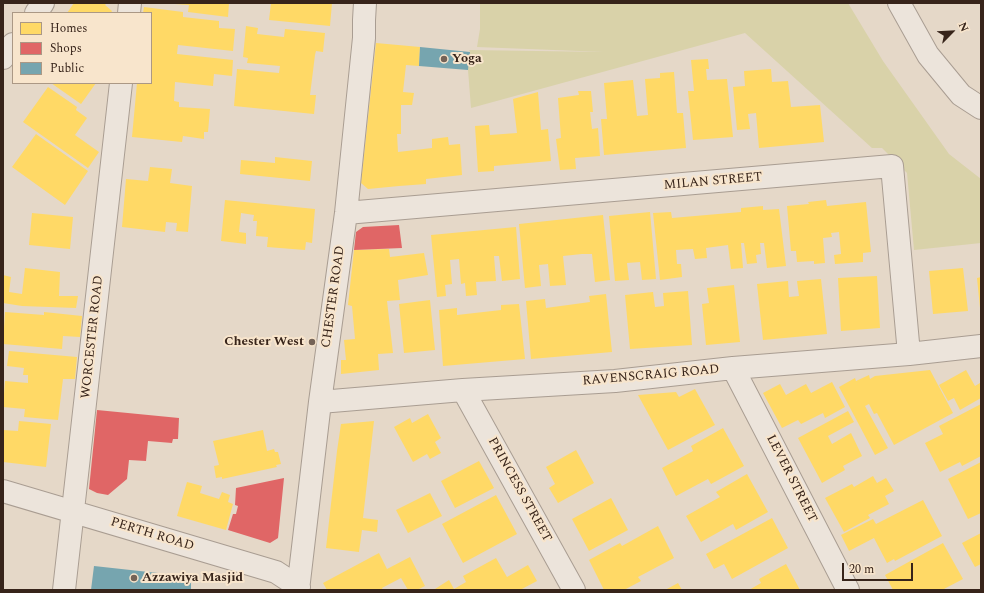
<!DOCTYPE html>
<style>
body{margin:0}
#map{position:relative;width:984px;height:593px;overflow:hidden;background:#e5d8c8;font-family:Spectral,serif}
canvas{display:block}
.frame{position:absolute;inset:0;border:4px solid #37241a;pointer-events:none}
.legend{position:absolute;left:12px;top:12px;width:140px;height:72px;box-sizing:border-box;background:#f8e5cc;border:1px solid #ab9885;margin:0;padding:5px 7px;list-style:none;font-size:12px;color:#37241a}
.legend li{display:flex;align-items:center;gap:8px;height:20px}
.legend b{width:20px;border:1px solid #ab9885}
.north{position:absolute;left:932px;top:12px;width:40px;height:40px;-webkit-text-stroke:3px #f8e5cc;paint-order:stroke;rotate:66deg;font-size:11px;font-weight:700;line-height:16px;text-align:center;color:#37241a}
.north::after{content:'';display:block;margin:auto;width:14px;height:18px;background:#37241a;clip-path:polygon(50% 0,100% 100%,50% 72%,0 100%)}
.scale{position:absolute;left:842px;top:563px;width:71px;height:18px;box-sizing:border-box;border:2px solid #37241a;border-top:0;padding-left:5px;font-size:12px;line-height:14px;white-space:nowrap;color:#37241a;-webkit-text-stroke:3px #f8e5cc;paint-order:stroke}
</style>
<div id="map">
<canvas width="984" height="593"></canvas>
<div class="frame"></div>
<ul class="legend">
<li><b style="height:11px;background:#ffd966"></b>Homes</li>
<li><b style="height:11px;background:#e06666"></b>Shops</li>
<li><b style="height:11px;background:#76a5af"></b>Public</li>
</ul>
<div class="north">N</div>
<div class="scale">20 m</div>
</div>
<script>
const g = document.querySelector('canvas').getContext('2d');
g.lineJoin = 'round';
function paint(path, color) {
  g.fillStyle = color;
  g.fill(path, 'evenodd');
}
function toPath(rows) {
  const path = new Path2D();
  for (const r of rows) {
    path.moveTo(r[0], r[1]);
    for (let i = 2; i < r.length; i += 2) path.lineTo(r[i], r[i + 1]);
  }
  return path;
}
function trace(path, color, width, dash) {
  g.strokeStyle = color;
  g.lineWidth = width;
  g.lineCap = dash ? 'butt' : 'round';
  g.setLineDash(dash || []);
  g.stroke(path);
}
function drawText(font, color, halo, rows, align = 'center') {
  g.font = font + ' Spectral,serif';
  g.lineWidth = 4;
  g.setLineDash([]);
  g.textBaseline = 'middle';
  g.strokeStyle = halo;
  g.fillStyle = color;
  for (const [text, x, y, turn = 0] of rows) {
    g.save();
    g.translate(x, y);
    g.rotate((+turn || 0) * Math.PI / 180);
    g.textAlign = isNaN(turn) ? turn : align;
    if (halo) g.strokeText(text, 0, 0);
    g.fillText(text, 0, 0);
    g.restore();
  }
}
paint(toPath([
 [480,3,848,3,883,61,949,154,981,179,981,243,914,250,907,173,882,148,872,148,745,33,471,108,468,70,470,52,469,50,605,52,477,47,480,29]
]), '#d9d2a9');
paint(toPath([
 [74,3,107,3,105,5,112,11,111,13,67,13],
 [175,3,229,3,228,17,188,12,189,5,175,4],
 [271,3,332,3,330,26,269,20],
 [144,7,183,12,183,17,219,21,219,28,235,29,233,51,178,45,177,54,233,60,232,76,214,74,213,86,175,82,174,101,179,102,179,107,210,109,208,132,204,132,204,139,183,136,182,142,132,137,137,83,151,83,151,13,143,13],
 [246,26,258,28,257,34,284,37,285,29,325,33,323,52,316,51,315,55,310,95,316,95,314,114,234,106,237,69,279,73,280,66,247,63,248,58,243,57],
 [376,43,420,47,419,66,406,65,403,92,414,93,412,105,401,105,401,134,397,134,398,152,432,148,432,139,448,137,449,145,460,144,462,175,426,179,426,184,399,186,368,189,361,183],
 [708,59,709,69,706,69,707,80,727,79,733,137,693,140,688,91,694,91,691,60],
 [771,69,772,82,788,81,791,107,820,105,824,142,759,148,756,113,748,114,750,129,737,130,733,87,745,86,744,71],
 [674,72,677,113,683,113,686,148,604,155,601,119,607,119,604,83,633,80,637,116,648,115,645,79,660,78,660,73],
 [51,83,96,83,81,104],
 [48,87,77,107,76,110,87,118,75,135,99,152,88,168,23,122],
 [578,91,591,91,593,112,590,112,592,129,598,128,600,156,575,158,576,169,560,170,556,139,561,138,558,98,579,95],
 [538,92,541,130,548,129,551,161,494,166,494,171,478,172,475,126,489,125,490,135,517,133,513,99],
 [36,134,88,171,65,205,12,167],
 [275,157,312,161,310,181,240,174,241,160,275,163],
 [150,167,172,169,170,183,192,186,188,232,176,231,177,223,166,222,165,232,122,227,126,179,148,181],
 [225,200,315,209,312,243,306,242,305,250,267,247,268,237,256,236,257,221,253,221,254,215,241,213,239,232,246,233,246,244,221,241],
 [826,200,827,206,866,202,871,252,863,253,863,262,835,264,834,255,841,254,839,232,831,233,832,237,823,238,825,263,814,264,814,261,797,262,796,251,791,251,787,206,809,204,808,202],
 [763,206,763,210,779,209,786,266,767,268,764,243,760,243,761,254,756,255,757,263,747,264,744,243,741,243,743,268,731,269,728,245,706,248,707,258,695,259,693,249,676,250,677,264,681,264,682,277,660,280,653,213,671,212,672,218,741,212,741,208],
 [650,212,656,279,642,280,640,262,627,263,629,280,615,281,609,216],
 [32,213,73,217,70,249,29,245],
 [603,215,610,280,595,282,592,254,582,254,563,256,566,285,550,286,548,264,539,265,541,286,525,288,519,224],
 [516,227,520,279,502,281,499,256,494,256,496,281,476,282,477,295,466,296,465,283,461,284,459,259,450,260,452,284,445,285,446,296,437,297,431,235],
 [389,249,390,257,424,253,428,275,398,280,400,300,387,301,393,353,378,354,379,370,341,374,341,360,346,360,344,340,355,339,352,306,348,305,354,250],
 [25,268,60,272,59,296,78,296,76,308,22,306,3,303,3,275,11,277,9,292,22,294],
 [963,268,968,311,933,314,929,271],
 [877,276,880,328,841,331,838,278],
 [981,277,981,308,980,308,977,278],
 [821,279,827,334,763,340,757,284,788,281,789,297,799,296,797,281],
 [734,285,740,342,706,345,702,304,709,303,707,288],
 [688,291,692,345,630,349,625,295,653,292,655,307,664,306,663,293],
 [606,294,612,352,531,359,526,301,545,299,546,308,590,302,589,296],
 [430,300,435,350,404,353,399,304],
 [519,304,525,359,443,366,439,310,457,308,457,315,501,310,501,305],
 [5,312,44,315,44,312,82,316,80,337,63,336,62,349,3,344],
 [9,351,77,357,75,379,63,379,58,420,24,417,25,409,3,407,5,381,28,383,28,375,23,375,24,368,7,366],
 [930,370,953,413,894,445,877,413,874,414,869,404,865,406,888,448,875,455,839,387,855,378,856,381,869,375,870,379,875,376],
 [966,370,975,386,980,383,981,384,981,398,960,410,954,398,948,401,939,385],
 [832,382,845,407,825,418,823,413,801,424,798,420,782,428,763,393,780,384,786,395,806,384,811,393],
 [695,389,715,425,668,450,638,395,676,392,679,397],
 [981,404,981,456,962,466,960,462,940,472,925,443,943,434,939,426],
 [848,411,854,422,828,436,832,444,851,433,862,456,843,466,845,470,822,483,798,438],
 [428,414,441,438,435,442,441,453,430,459,427,454,413,462,394,427,410,418,412,423],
 [19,421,51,424,46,467,3,462,3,430,18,431],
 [374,421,363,518,378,520,377,532,362,530,359,552,326,548,337,451,341,424],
 [723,428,744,466,711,484,708,479,676,496,662,468,693,451,691,446],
 [263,430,267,451,274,449,275,452,278,452,281,464,276,465,277,467,222,479,222,477,216,478,214,466,219,465,213,441],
 [576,450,594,483,558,503,549,488,555,484,546,467],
 [479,461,494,488,455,508,441,481],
 [981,462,981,513,968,519,948,479],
 [747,474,768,512,736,530,733,524,701,542,686,516,720,497,716,492],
 [873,476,877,483,886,478,894,491,885,496,889,504,868,515,870,518,844,532,825,498,852,484,854,487],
 [187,482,202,486,200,493,219,499,222,492,230,495,228,502,233,504,226,530,177,516],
 [430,493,442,516,408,533,396,510],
 [496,495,517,534,463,563,442,524],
 [611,498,628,530,589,551,572,519],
 [923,500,942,536,895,561,894,559,887,563,874,538,849,551,841,535,873,519,876,524],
 [772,518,788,548,732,579,724,564,714,569,706,554],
 [658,526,674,558,638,577,641,581,624,590,604,590,589,560,620,543,622,546],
 [981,533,981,564,975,567,962,543],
 [943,543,963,579,942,590,893,590,885,575],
 [379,553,387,569,410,557,425,586,417,590,408,590,401,578,382,588,383,590,327,590,323,583],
 [496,558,507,577,528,565,537,581,520,590,435,590,435,589,449,580,454,589,466,582,463,576],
 [786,564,800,590,749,590,761,583,759,579],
 [678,583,682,590,665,590]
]), '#ffd966');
paint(toPath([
 [399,225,402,248,354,250,356,232,363,227],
 [97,410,179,418,178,439,173,439,172,443,148,441,146,461,129,460,127,479,108,495,97,493,89,489],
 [284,478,278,538,270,543,228,530,233,514,236,514,238,506,235,505,236,488]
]), '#e06666');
paint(toPath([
 [420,47,470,52,468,70,419,66],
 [94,566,176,575,176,582,191,583,191,590,91,590]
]), '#76a5af');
const minor = toPath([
 [36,13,43,3],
 [129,13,130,3],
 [3,58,13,44],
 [346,213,892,166,909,354],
 [733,368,848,590],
 [463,390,574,590],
 [320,402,463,390,615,381,733,368,909,354,981,346],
 [3,491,276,572,299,587],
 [64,590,121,83],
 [298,590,320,402,346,213,364,38,364,20,365,3]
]);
const tertiary = toPath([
 [899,3,928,55,961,95,981,108]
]);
trace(minor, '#a99d92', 24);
trace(tertiary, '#a99d92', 24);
trace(minor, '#ece4db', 22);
trace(tertiary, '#ece4db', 22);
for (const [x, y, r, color] of [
 [444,59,4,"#746357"],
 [312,342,4,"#746357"],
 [134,578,4,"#746357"]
]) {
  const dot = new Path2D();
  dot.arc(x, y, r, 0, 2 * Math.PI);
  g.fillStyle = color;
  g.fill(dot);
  trace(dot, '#f8e5cc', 1.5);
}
drawText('bold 13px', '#37241a', '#f8e5cc', [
 ["Yoga",452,59],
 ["Chester West",304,342,"right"],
 ["Azzawiya Masjid",142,578]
], 'left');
drawText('13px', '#37241a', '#f8e5cc', [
 ["MILAN STREET",713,182,-5],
 ["CHESTER ROAD",334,297,-82],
 ["WORCESTER ROAD",93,337,-84],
 ["RAVENSCRAIG ROAD",651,376,-5],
 ["LEVER STREET",791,479,63],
 ["PRINCESS STREET",519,490,61],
 ["PERTH ROAD",152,535,17]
]);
</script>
